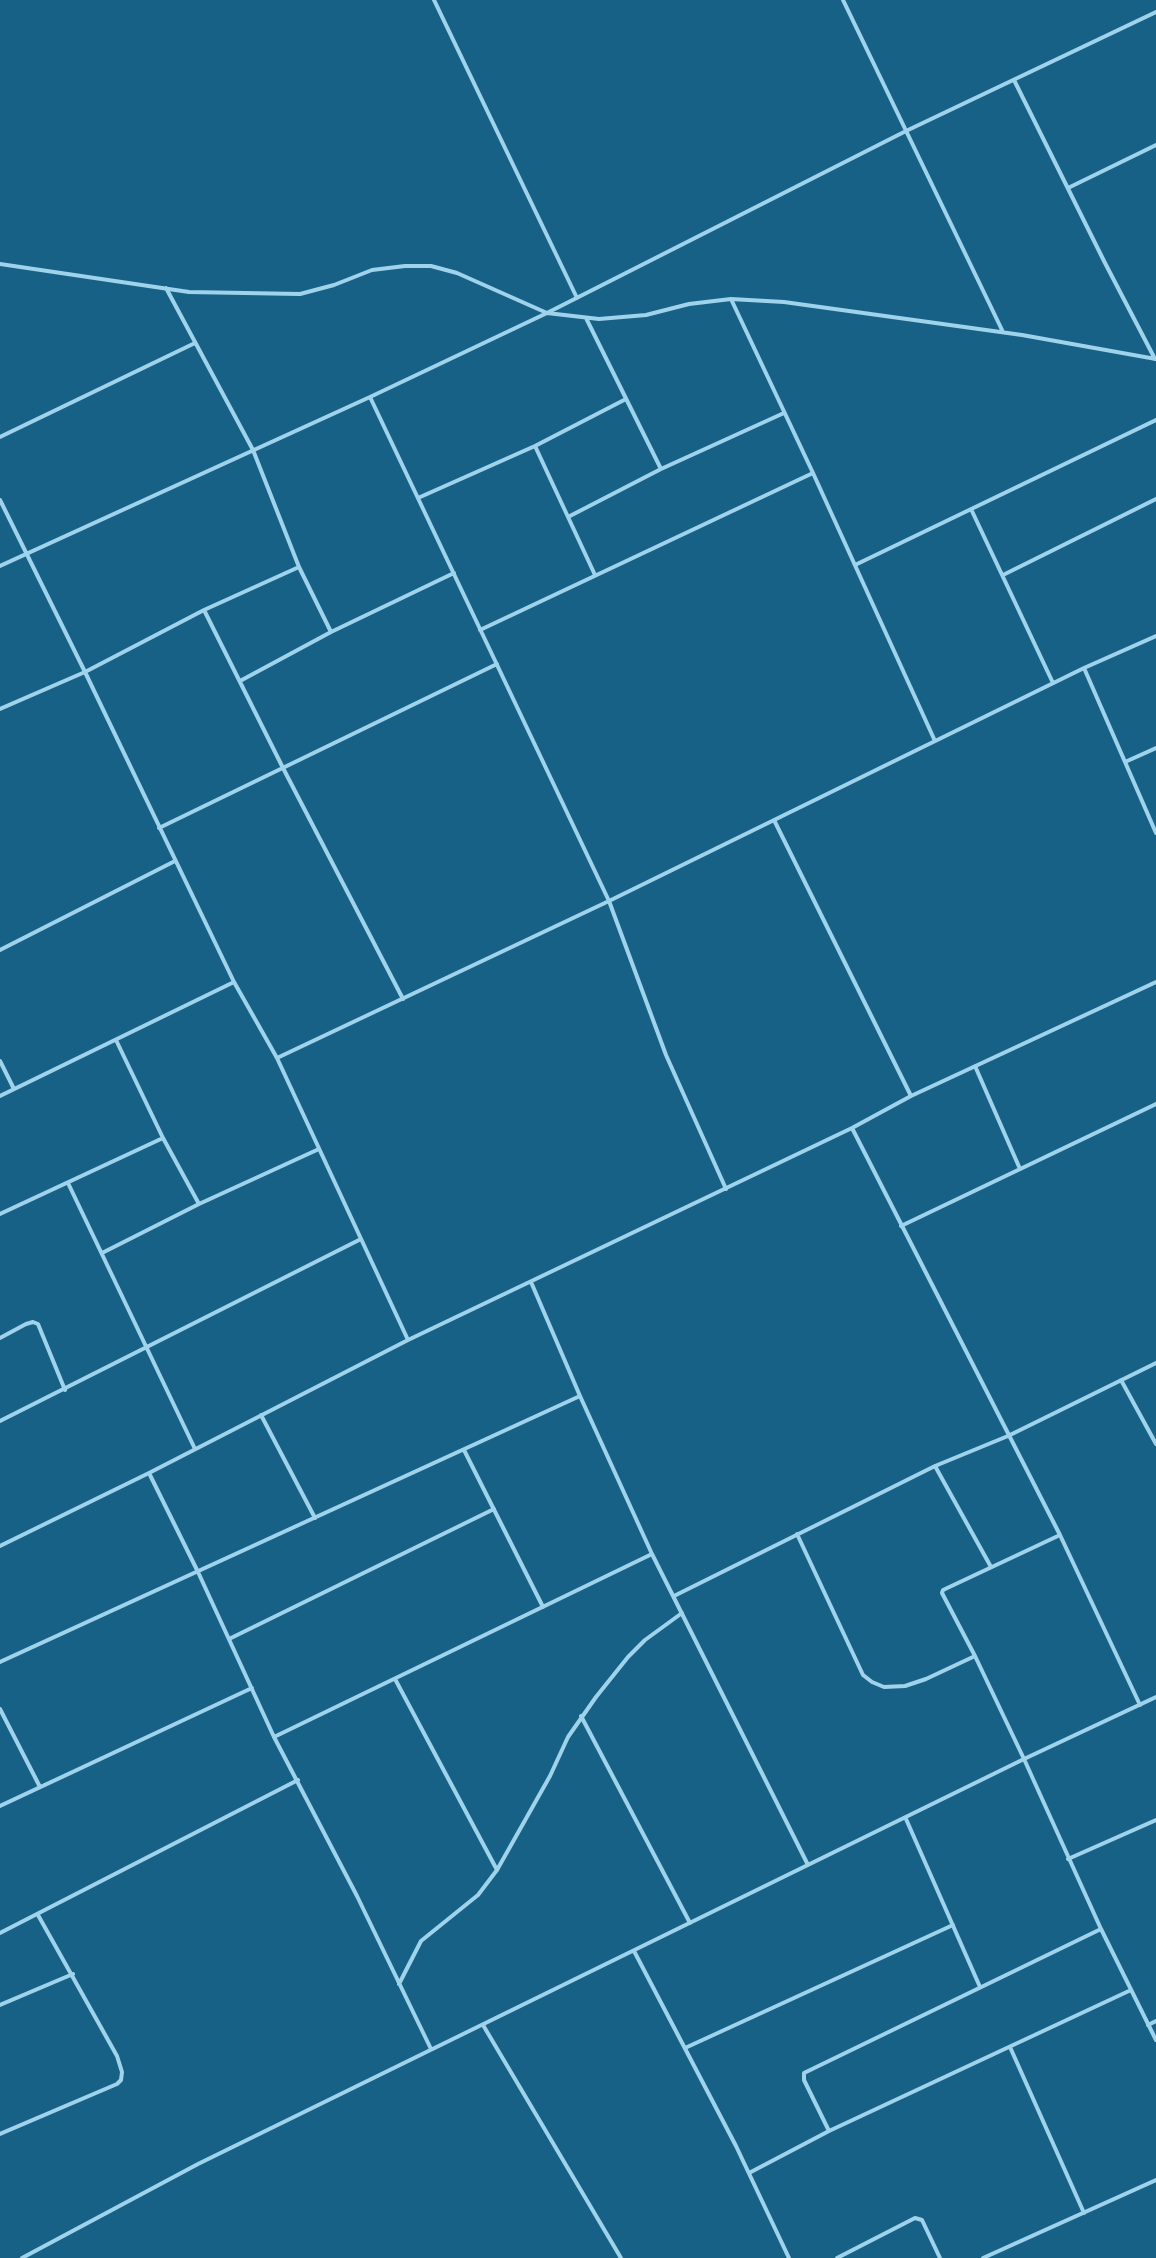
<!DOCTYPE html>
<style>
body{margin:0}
canvas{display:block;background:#186186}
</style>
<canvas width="1156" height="2258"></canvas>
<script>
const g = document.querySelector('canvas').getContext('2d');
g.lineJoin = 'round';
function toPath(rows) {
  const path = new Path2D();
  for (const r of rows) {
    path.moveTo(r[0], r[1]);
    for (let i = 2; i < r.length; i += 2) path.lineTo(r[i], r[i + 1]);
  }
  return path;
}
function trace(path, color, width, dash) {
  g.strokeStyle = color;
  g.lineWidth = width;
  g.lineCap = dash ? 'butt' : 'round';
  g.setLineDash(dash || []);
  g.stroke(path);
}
trace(toPath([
 [434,0,577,298],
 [843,0,1003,332],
 [1014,80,1105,263,1155,359],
 [1068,188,1156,145],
 [0,264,189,292,300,294,334,285,372,270,405,266,431,266,457,273,547,313,599,319,646,315,689,304,731,299,784,302,1022,335,1156,359],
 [166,288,253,450,299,567,331,632],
 [731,299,813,473,935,741],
 [586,318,661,469],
 [370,397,609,901,666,1055,726,1189],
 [0,437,195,343],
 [535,446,595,575],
 [418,498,535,446,626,399],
 [0,500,85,672,234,982,277,1058,408,1340],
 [971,509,1053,683],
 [568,517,661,469,784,413],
 [855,565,1156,420],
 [0,566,370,397,547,313,906,131,1156,12],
 [1003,575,1156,499],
 [204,610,283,768,403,999],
 [480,630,813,473],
 [1084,668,1156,833],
 [240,681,331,632,454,573],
 [0,709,85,672,204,610,299,567],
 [1125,762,1156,748],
 [774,820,911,1096],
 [159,828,497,664],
 [0,950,175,861],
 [116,1040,163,1138,199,1204],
 [277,1058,609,901,1084,668,1156,636],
 [0,1061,14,1089],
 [975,1066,1020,1169],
 [0,1096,234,982],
 [852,1128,1060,1535,1140,1705],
 [68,1183,195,1449],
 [0,1214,163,1138],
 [901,1226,1156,1104],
 [102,1253,199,1204,319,1149],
 [531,1282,580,1396,652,1554,808,1865],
 [0,1338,26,1324,33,1322,38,1324,65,1390],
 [1121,1380,1156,1444],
 [261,1415,315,1518],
 [0,1421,361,1239],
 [464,1450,543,1607],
 [935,1466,991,1567],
 [149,1473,198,1572,274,1737,357,1896,431,2049],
 [797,1534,863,1675,872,1682,884,1687,905,1686,926,1679,975,1656],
 [1060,1535,943,1590,942,1593,975,1656,1024,1759,1101,1929,1156,2040],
 [0,1546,149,1473,408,1340,852,1128,911,1096,1156,982],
 [674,1596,935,1466,1008,1436,1156,1363],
 [229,1639,494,1509],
 [0,1662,580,1396],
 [395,1679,497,1870],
 [0,1709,40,1787],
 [581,1716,690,1923],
 [274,1737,652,1554],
 [0,1806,252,1688],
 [906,1819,980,1987],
 [1068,1859,1156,1820],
 [0,1933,298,1780],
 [634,1951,736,2146,789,2258],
 [399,1984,421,1941,478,1895,497,1870,550,1776,568,1737,596,1697,628,1657,645,1640,682,1613],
 [0,2005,73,1974],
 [483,2025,621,2258],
 [1148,2025,1156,2021],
 [1010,2047,1084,2213],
 [685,2048,953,1925],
 [829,2131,804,2080,804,2073,1101,1929],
 [0,2134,117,2084,121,2080,122,2072,117,2056,38,1915],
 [749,2173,829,2131,1131,1990],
 [22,2258,198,2164,1024,1759,1156,1697],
 [837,2258,915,2218,922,2220,940,2258],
 [983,2258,1156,2180]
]), '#9fd3ec', 4);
</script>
